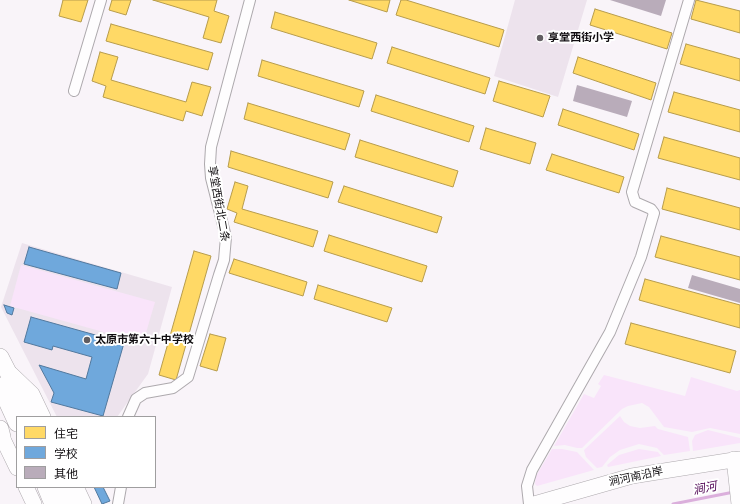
<!DOCTYPE html>
<meta charset="utf-8">
<style>
body{margin:0}
#map{position:relative;width:740px;height:504px;overflow:hidden;background:#f9f4f9;font-family:"DejaVu Sans","Noto Sans SC",sans-serif}
canvas{display:block}
.legend{position:absolute;left:16px;top:416px;width:140px;height:72px;box-sizing:border-box;background:#fff;border:1px solid #9f9e9f;margin:0;padding:5px 7px;list-style:none;font-size:12px;color:#0f0c0f}
.legend li{display:flex;align-items:center;gap:8px;height:20px}
.legend b{width:20px;border:1px solid #9f9e9f}
</style>
<div id="map">
<canvas width="740" height="504"></canvas>
<ul class="legend">
<li><b style="height:11px;background:#ffd966"></b>住宅</li>
<li><b style="height:11px;background:#6fa8dc"></b>学校</li>
<li><b style="height:11px;background:#b9acba"></b>其他</li>
</ul>
</div>
<script>
const g = document.querySelector('canvas').getContext('2d');
g.lineJoin = 'round';
function paint(path, color) {
  g.fillStyle = color;
  g.fill(path, 'evenodd');
}
function toPath(rows) {
  const path = new Path2D();
  for (const r of rows) {
    path.moveTo(r[0], r[1]);
    for (let i = 2; i < r.length; i += 2) path.lineTo(r[i], r[i + 1]);
  }
  return path;
}
function trace(path, color, width, dash) {
  g.strokeStyle = color;
  g.lineWidth = width;
  g.lineCap = dash ? 'butt' : 'round';
  g.setLineDash(dash || []);
  g.stroke(path);
}
function drawText(font, color, halo, rows, align = 'center') {
  g.font = font + ' "DejaVu Sans","Noto Sans SC",sans-serif';
  g.lineWidth = 4;
  g.setLineDash([]);
  g.textBaseline = 'middle';
  g.strokeStyle = halo;
  g.fillStyle = color;
  for (const [text, x, y, turn = 0] of rows) {
    g.save();
    g.translate(x, y);
    g.rotate((+turn || 0) * Math.PI / 180);
    g.textAlign = isNaN(turn) ? turn : align;
    if (halo) g.strokeText(text, 0, 0);
    g.fillText(text, 0, 0);
    g.restore();
  }
}
paint(toPath([
 [515,0,587,0,558,97,494,76],
 [22,243,172,287,148,374,117,417,57,417,1,307]
]), '#ede3ed');
paint(toPath([
 [21,265,155,302,143,343,10,306],
 [604,375,685,396,691,377,737,391,740,390,740,434,710,428,692,432,664,427,649,407,642,403,628,406,622,409,582,448,577,448,565,445,554,446,584,394,594,398,601,386,598,384],
 [620,416,624,422,630,426,640,428,655,426,658,429,688,437,690,451,664,455,657,448,639,444,620,450,610,457,602,467,597,468,586,457,584,450],
 [708,430,740,438,740,443,693,451,692,441,695,435],
 [552,449,562,449,577,452,594,470,537,486,535,484,536,476],
 [639,449,658,452,661,456,608,467,607,465,619,455]
]), '#f9e4fa');
const homes = toPath([
 [63,0,88,0,81,22,59,16,63,0],
 [112,0,131,0,126,15,109,10,112,0],
 [153,0,217,0,214,11,229,16,221,43,203,38,209,17,153,0],
 [349,0,390,0,387,12,349,0],
 [401,0,406,0,504,30,499,47,396,15,401,0],
 [696,0,740,11,740,33,691,19,696,0],
 [595,9,672,33,667,49,590,25,595,9],
 [275,12,377,43,372,59,271,28,275,12],
 [111,24,213,53,208,70,106,41,111,24],
 [686,44,740,59,740,81,680,64,686,44],
 [392,47,490,78,485,94,387,63,392,47],
 [100,52,118,57,111,80,186,102,192,82,211,87,202,116,186,111,183,121,103,97,106,86,92,81,100,52],
 [578,57,656,83,651,100,573,73,578,57],
 [262,60,364,91,359,107,258,76,262,60],
 [499,81,550,96,543,117,493,101,499,81],
 [674,92,740,110,740,132,668,112,674,92],
 [376,95,474,126,469,142,371,111,376,95],
 [248,103,350,134,345,150,244,119,248,103],
 [563,109,639,134,634,150,558,125,563,109],
 [486,128,536,143,530,164,480,149,486,128],
 [664,137,740,158,740,180,658,158,664,137],
 [360,140,458,171,453,187,355,157,360,140],
 [231,151,333,182,328,198,228,167,231,151],
 [552,154,624,177,619,193,546,170,552,154],
 [235,182,248,186,242,209,318,231,313,247,234,222,237,213,227,209,235,182],
 [344,186,442,217,437,233,338,202,344,186],
 [667,188,740,208,740,230,662,209,667,188],
 [329,235,427,266,422,282,324,251,329,235],
 [661,236,740,257,740,280,655,257,661,236],
 [194,251,211,256,176,380,159,375,194,251],
 [234,259,307,282,303,296,229,273,234,259],
 [645,279,740,305,740,328,639,300,645,279],
 [318,285,392,308,387,322,314,299,318,285],
 [631,323,736,351,730,373,625,344,631,323],
 [210,334,226,338,217,371,200,366,210,334]
]);
paint(homes, '#ffd966');
trace(homes, '#b79c4c', 1);
const schools = toPath([
 [29,247,121,273,117,289,24,264,29,247],
 [4,305,14,308,12,315,7,313,4,305],
 [31,317,124,343,103,416,51,402,54,393,39,365,86,379,92,357,53,346,52,350,24,342,31,317],
 [94,487,103,487,110,501,102,504,94,487]
]);
paint(schools, '#6fa8dc');
trace(schools, '#52799e', 1);
trace(toPath([
 [673,504,734,492]
]), '#dbafdc', 3);
paint(toPath([
 [610,0,666,0,661,16],
 [577,85,632,101,627,117,573,101],
 [692,275,740,289,740,303,688,288]
]), '#b9acba');
const street = toPath([
 [74,91,101,0],
 [128,417,136,399,145,393,173,388,188,377,219,275,224,260,226,237,211,178,210,164,211,147,250,0],
 [118,504,121,487],
 [529,504,527,486,532,470,610,332,641,257,654,213,651,209,635,202,632,192,689,0]
]);
const secondary = toPath([
 [11,374,32,394,43,417],
 [0,433,17,468],
 [734,459,739,504],
 [26,487,34,504],
 [76,487,84,504],
 [534,504,632,476,740,459]
]);
const primary = toPath([
 [0,357,31,417],
 [0,386,17,423],
 [0,429,2,437],
 [46,487,53,504],
 [63,487,70,504]
]);
trace(street, '#ada9ad', 12);
trace(secondary, '#ada9ad', 16);
trace(primary, '#ada9ad', 18);
trace(street, '#fefdfe', 10);
trace(secondary, '#fefdfe', 15);
trace(primary, '#fefdfe', 17);
for (const [x, y, r, color] of [
 [540,38,4,"#615d61"],
 [87,340,4,"#615d61"]
]) {
  const dot = new Path2D();
  dot.arc(x, y, r, 0, 2 * Math.PI);
  g.fillStyle = color;
  g.fill(dot);
  trace(dot, '#fff', 1.5);
}
drawText('bold 11px', '#0f0c0f', '#fff', [
 ["享堂西街小学",548,38],
 ["太原市第六十中学校",95,340]
], 'left');
drawText('11px', '#0f0c0f', '#fff', [
 ["享堂西街北二条",218,204,80],
 ["涧河南沿岸",636,477,-12]
]);
drawText('italic 12px', '#4d0052', '#fff', [
 ["涧河",705,489,-11]
]);
</script>
